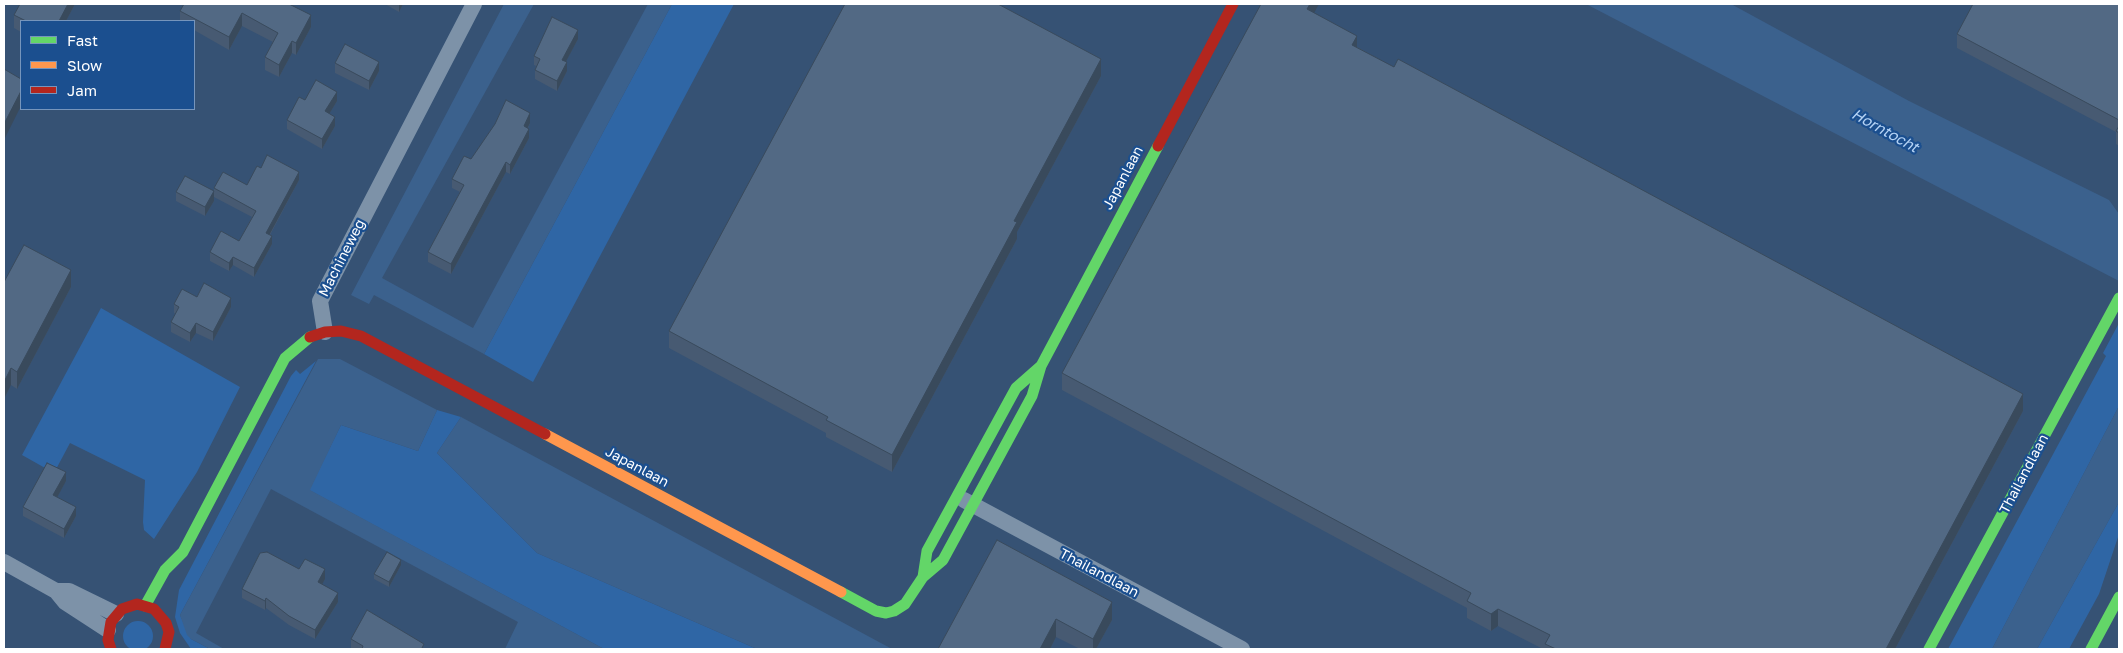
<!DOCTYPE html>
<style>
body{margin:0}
#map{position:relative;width:2123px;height:653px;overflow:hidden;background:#365274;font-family:"Golos Text",sans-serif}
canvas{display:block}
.frame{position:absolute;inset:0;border:5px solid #fff;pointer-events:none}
.legend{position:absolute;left:20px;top:20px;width:175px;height:90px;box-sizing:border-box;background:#1b4f8f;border:1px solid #7695bc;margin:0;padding:6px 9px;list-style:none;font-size:15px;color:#fff}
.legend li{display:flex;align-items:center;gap:10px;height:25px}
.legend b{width:25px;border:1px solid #7695bc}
</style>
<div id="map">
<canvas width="2123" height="653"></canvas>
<div class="frame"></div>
<ul class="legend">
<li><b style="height:6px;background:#63d668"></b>Fast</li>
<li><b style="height:6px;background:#ff974d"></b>Slow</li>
<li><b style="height:6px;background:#b3261e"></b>Jam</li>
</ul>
</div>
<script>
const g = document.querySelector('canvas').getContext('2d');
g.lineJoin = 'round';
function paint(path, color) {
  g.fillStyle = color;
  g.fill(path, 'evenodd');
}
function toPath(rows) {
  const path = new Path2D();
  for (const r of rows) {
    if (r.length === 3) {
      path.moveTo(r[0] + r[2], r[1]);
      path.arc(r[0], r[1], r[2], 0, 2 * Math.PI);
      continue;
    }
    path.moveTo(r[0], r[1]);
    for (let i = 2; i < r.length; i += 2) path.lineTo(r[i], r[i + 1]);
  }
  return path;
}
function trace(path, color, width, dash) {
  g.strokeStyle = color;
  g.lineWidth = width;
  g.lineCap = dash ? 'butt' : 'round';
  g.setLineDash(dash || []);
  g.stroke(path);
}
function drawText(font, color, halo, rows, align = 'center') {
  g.font = font + ' "Golos Text",sans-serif';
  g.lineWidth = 4.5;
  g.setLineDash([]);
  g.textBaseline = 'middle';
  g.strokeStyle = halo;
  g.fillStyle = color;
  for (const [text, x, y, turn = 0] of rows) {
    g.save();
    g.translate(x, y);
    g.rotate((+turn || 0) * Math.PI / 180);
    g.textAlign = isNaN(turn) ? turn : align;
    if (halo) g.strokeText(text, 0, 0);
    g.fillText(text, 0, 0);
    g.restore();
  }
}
paint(toPath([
 [672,4,734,4,533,382,484,354],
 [101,308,240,387,197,472,154,539,144,530,143,522,145,480,70,443,54,473,22,455],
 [2119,323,2119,406,1992,649,1948,649,2106,356,2103,353],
 [316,361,180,615,191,639,210,649,191,649,180,633,175,617,179,590,291,376,296,370,300,374],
 [437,410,461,417,437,453,537,553,757,649,604,649,309,490,341,425,418,451],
 [2119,502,2119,534,2099,594,2069,649,2037,649],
 [138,636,15]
]), '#2f66a5');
paint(toPath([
 [504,4,534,4,382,278,473,328,648,4,672,4,484,354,374,295,369,304,351,295],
 [1586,4,1731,4,1909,101,2109,200,2119,214,2119,281],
 [318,359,340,359,437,410,418,451,341,425,310,490,604,649,505,649,518,622,271,489,196,633,224,649,210,649,191,639,187,635,180,615],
 [2119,406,2119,502,2037,649,1992,649],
 [461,417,892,649,757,649,537,553,437,453]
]), '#3b618d');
trace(toPath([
 [325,332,320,301,474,4],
 [964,500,1242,649],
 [4,562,56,591,65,602,108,630],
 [56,591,69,591,116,614]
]), '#7d92a8', 16);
trace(toPath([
 [923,577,927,551,1016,388,1041,366],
 [841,592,876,611,886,613,894,611,905,604,923,577,943,560,1032,396,1041,366,1158,146],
 [145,606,165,570,183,552,285,358,310,337],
 [1929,649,2119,298],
 [2091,649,2119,597]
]), '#63d668', 11);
trace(toPath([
 [545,434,841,592]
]), '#ff974d', 11);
trace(toPath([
 [1158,146,1233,4],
 [310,337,325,332,341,331,361,336,545,434],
 [111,649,108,640,111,622,122,609,137,604,154,609,166,623,169,632,165,649]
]), '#b3261e', 11);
paint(toPath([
 [20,4,75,4,66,21,21,21,21,32,14,28,14,15],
 [289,4,311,27,296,55,292,53,279,77,265,70,265,57,273,42,242,26,229,50,194,30,194,21,180,21,180,11],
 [385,4,403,4,399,12],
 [2119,4,2119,146,2116,144,2116,132,1957,48,1957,34],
 [1314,13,1357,47,2023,411,1895,649,1543,649,1498,626,1491,631,1467,618,1467,608,1062,390,1062,373],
 [578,39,566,61,567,71,557,91,535,79,535,70,536,66,534,65,534,56],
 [335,63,379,71,369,90,335,73],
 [1101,76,1017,232,1017,239,892,472,826,437,826,433,669,348,669,331],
 [305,100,337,101,329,114,335,126,322,149,287,129,287,120],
 [530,123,528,128,529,138,510,174,506,172,451,274,428,262,428,252,460,192,452,188,452,179],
 [261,168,299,180,270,235,272,244,254,277,233,265,229,271,210,261,210,252,239,241,252,217,214,197,214,188,247,185],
 [176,192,214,201,205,216,176,201],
 [4,282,71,287,17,389,11,385,4,399],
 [197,297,231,307,213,341,196,333,190,342,171,332,171,322,176,314,174,313,174,304],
 [66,481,57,497,76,516,64,538,23,516,23,507],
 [997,540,1112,620,1096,649,1080,649,1056,637,1050,649,938,649],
 [401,565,389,587,374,579,374,574],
 [299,569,325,579,322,584,338,602,315,639,289,625,266,608,265,610,242,598,242,589],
 [351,639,424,649,425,649,351,649]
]), '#475a72');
paint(toPath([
 [68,4,75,4,66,21,59,21],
 [399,4,403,4,399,12],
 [1310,4,1319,4,1307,26,1307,9],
 [242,13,242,26,229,50,229,37],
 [311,15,311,27,296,55,296,43],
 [578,30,578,39,562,69,562,60],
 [1357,36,1357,53,1352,45],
 [292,41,292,53,279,77,279,65],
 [1101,59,1101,76,1017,232,1017,239,892,472,892,455,1014,221],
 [379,62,379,71,369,90,369,81],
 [567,62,567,71,557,91,557,81],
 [21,91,21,106,4,140,4,124],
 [337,92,337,101,325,121,325,111],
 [530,113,530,123,524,135,524,126],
 [335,117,335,126,322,149,322,139],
 [529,129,529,138,510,174,510,165],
 [506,162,506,172,451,274,451,264],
 [299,172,299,180,266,241,266,233],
 [214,191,214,201,205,216,205,207],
 [272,236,272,244,254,277,254,268],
 [233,257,233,265,229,271,229,263],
 [71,270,71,287,17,389,17,372],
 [231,298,231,307,213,341,213,332],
 [196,323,196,333,190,342,190,333],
 [11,368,11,385,4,399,4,382],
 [2023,394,2023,411,1895,649,1886,649],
 [66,472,66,481,53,505,53,495],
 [76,507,76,516,64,538,64,529],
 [401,560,401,565,389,587,389,582],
 [325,569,325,579,318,592,318,582],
 [338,593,338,602,315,639,315,630],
 [266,598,266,608,265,610,265,601],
 [1112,602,1112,620,1096,649,1093,649,1093,639],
 [1498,609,1498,626,1491,631,1491,614],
 [1056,619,1056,637,1050,649,1040,649]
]), '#394a5c');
const building = toPath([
 [20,4,68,4,59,21,26,21,14,15,20,4],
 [184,4,289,4,311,15,296,43,292,41,279,65,265,57,278,33,242,13,229,37,180,11,184,4],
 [845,4,998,4,1101,59,1014,221,1017,222,892,455,826,420,828,417,669,331,845,4],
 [1261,4,1310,4,1307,9,1357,36,1352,45,1394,67,1398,59,2023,394,1886,649,1556,649,1545,644,1550,635,1498,609,1491,614,1467,601,1471,593,1062,373,1261,4],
 [1973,4,2119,4,2119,120,1957,34,1973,4],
 [552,17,578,30,562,60,567,62,557,81,535,70,540,59,534,56,552,17],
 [345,44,379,62,369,81,335,63,345,44],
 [4,69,21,79,21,91,4,124,4,69],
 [316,80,337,92,325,111,335,117,322,139,287,120,299,97,305,100,316,80],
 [506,100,530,113,524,126,529,129,510,165,506,162,451,264,428,252,464,185,452,179,464,156,471,159,495,124,506,100],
 [2119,126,2119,133,2116,131,2119,126],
 [267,155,299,172,266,233,272,236,254,268,233,257,229,263,210,252,221,231,239,241,256,211,214,188,223,172,247,185,257,166,261,168,267,155],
 [185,176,214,191,205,207,176,192,185,176],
 [24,245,71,270,17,372,11,368,4,382,4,282,24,245],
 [204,283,231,298,213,332,196,323,190,333,171,322,179,307,174,304,182,289,197,297,204,283],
 [47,463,66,472,53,495,76,507,64,529,23,507,47,463],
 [997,540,1112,602,1093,639,1056,619,1040,649,938,649,997,540],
 [267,552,299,569,305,559,325,569,318,582,338,593,315,630,289,616,266,598,265,601,242,589,260,553,267,552],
 [387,552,401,560,389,582,374,574,387,552],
 [367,610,424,644,422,648,425,649,362,649,363,646,351,639,367,610]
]);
paint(building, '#526984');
trace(building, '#394a5c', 1);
drawText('14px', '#fff', '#1b4f8f', [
 ["Japanlaan",1123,178,-62],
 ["Machineweg",342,258,-63],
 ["Japanlaan",637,467,28],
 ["Thailandlaan",2024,474,-62],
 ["Thailandlaan",1099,573,28]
]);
drawText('italic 15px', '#b5d3f5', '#1b4f8f', [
 ["Horntocht",1885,131,29]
]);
</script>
